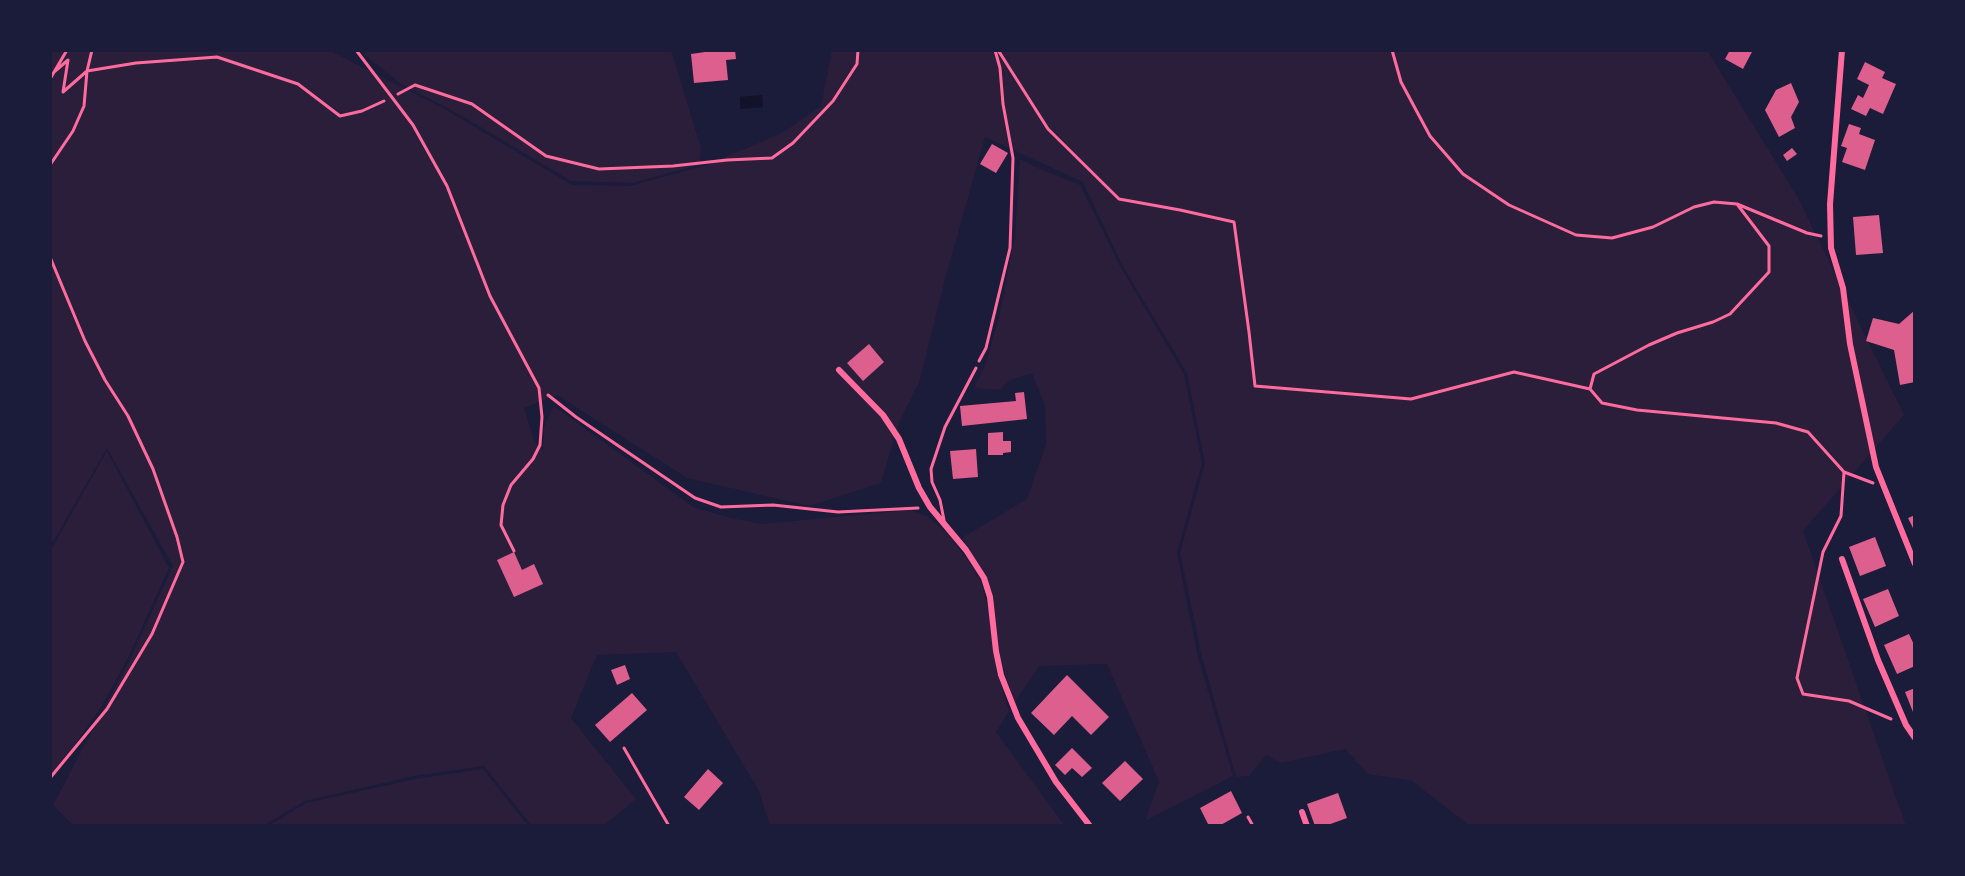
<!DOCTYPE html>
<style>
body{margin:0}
#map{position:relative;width:1965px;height:876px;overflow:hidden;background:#1b1b3a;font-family:"PT Sans Narrow",sans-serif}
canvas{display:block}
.frame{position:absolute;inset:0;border:52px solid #1b1b3a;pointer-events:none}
</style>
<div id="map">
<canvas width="1965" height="876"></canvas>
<div class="frame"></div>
</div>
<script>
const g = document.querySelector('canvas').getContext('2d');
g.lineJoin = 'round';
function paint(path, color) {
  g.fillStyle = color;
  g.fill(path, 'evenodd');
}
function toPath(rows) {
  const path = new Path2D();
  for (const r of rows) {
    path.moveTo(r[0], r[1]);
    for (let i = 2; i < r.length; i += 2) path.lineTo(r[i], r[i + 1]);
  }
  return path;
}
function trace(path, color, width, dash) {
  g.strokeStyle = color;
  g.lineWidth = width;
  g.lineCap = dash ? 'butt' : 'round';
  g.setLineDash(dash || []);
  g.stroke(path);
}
paint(toPath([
 [50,50,329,50,443,108,572,185,630,186,707,165,782,133,821,106,832,50,1707,50,1798,198,1904,415,1803,531,1906,826,1470,826,1412,781,1368,774,1345,749,1281,763,1266,755,1249,776,1236,777,1202,657,1180,553,1205,463,1187,373,1122,265,1083,182,985,137,947,272,920,380,898,425,881,483,809,506,687,478,557,395,524,408,534,440,543,451,544,427,554,406,693,507,727,517,761,524,911,510,928,517,948,534,971,565,981,582,988,607,997,671,1009,711,996,732,1065,826,770,826,759,791,676,652,597,655,571,718,636,799,603,826,532,826,484,766,414,776,305,801,263,826,74,826,53,805,132,655,173,566,107,448,50,547],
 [362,50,671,50,701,148,699,165,632,183,571,181,455,112,401,84,366,56],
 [1020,159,1040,169,1080,185,1120,266,1184,374,1202,463,1177,553,1198,657,1233,776,1145,821,1159,781,1107,664,1039,666,1015,702,1001,661,987,578,962,538,1027,499,1046,444,1045,406,1032,373,1010,380,1000,390,974,388,986,363,1000,313,1015,236],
 [107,451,169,568,128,658,100,709,50,780,50,551],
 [483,769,528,826,268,826,306,803,415,779]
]), '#2a1e3b');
paint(toPath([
 [762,95,763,107,740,109,740,97]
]), '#12122b');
paint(toPath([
 [705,50,735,50,736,59,726,60,728,80,694,83,691,54,705,52],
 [1730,50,1753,50,1743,69,1725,59],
 [1865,62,1885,72,1882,78,1896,84,1883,114,1870,108,1866,116,1851,109,1858,95,1863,98,1869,85,1857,79],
 [1791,83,1799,102,1791,117,1795,128,1779,137,1765,110,1776,90],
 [1849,124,1861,128,1859,134,1875,140,1865,170,1842,162,1847,148,1841,146],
 [992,144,1008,153,996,173,980,164],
 [1792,148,1797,154,1787,161,1783,155],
 [1879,215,1883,253,1856,255,1853,217],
 [1915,310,1915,382,1900,385,1894,350,1866,341,1873,318,1899,324],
 [869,344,884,362,863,381,847,363],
 [1024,392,1027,419,962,426,960,406,1016,401,1015,393],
 [1003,432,1003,441,1011,441,1011,452,1003,453,1003,455,988,455,988,433],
 [976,449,978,477,953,479,950,451],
 [1915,515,1915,532,1908,518],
 [1875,537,1886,566,1860,576,1849,547],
 [514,552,522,570,534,564,543,584,514,597,497,560],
 [1888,589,1899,616,1875,627,1863,599],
 [1909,634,1915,647,1915,666,1897,674,1884,645],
 [625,665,630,679,617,685,611,670],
 [1067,675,1109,717,1091,735,1072,716,1054,735,1031,713],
 [1915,688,1915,717,1905,692],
 [632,693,647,710,610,742,595,725],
 [1072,748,1092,768,1082,777,1072,768,1065,775,1055,765],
 [1125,761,1143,779,1120,801,1102,783],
 [708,769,723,783,699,810,684,797],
 [1231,791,1242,813,1219,826,1209,826,1200,808],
 [1338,793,1347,818,1325,826,1315,826,1307,804]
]), '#dd5f8e');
trace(toPath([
 [998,50,1048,129,1119,199,1180,210,1234,222,1249,332,1255,386,1411,399,1514,372,1590,389],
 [1392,50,1401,82,1430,136,1463,174,1509,205,1576,235,1612,238,1653,227,1694,207,1714,202,1737,204,1807,233,1821,236],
 [54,72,68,60,63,92,87,71,136,63,217,57,298,84,340,116,362,111,384,101],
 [50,79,67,50],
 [398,94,415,85,472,104,546,156,599,169,673,166,727,160,772,158,793,143,833,101,857,64,858,50],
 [50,165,73,131,84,106,87,71,92,50],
 [1737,204,1769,246,1769,272,1730,314,1713,322,1677,333,1649,345,1594,374,1590,389,1602,403,1637,410,1776,423,1808,432,1844,472,1873,483],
 [50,257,85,341,105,380,128,416,153,469,177,537,183,562,152,634,107,709,50,778],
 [979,361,986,348,1010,248,1013,158,1003,104,1000,68,995,50],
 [548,395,576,417,695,498,721,507,773,505,838,512,918,508],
 [1844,472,1841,516,1823,552,1797,678,1803,694,1849,701,1891,719],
 [1248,817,1253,826]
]), '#ff6b9d', 3);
trace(toPath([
 [356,50,413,125,447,186,490,296,539,388,542,417,540,445,533,459,511,485,503,505,501,525,514,551],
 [944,520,940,500,932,482,931,469,945,427,976,368],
 [624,748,669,826]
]), '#ff6b9d', 3);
trace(toPath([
 [1842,50,1830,204,1831,248,1843,288,1850,344,1876,467,1915,564],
 [839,370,883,415,899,439,919,488,930,507,966,550,984,578,990,597,996,651,1001,675,1018,718,1056,782,1090,826],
 [1842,559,1878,660,1906,725,1915,738],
 [1302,812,1307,826]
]), '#ff6b9d', 6);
</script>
